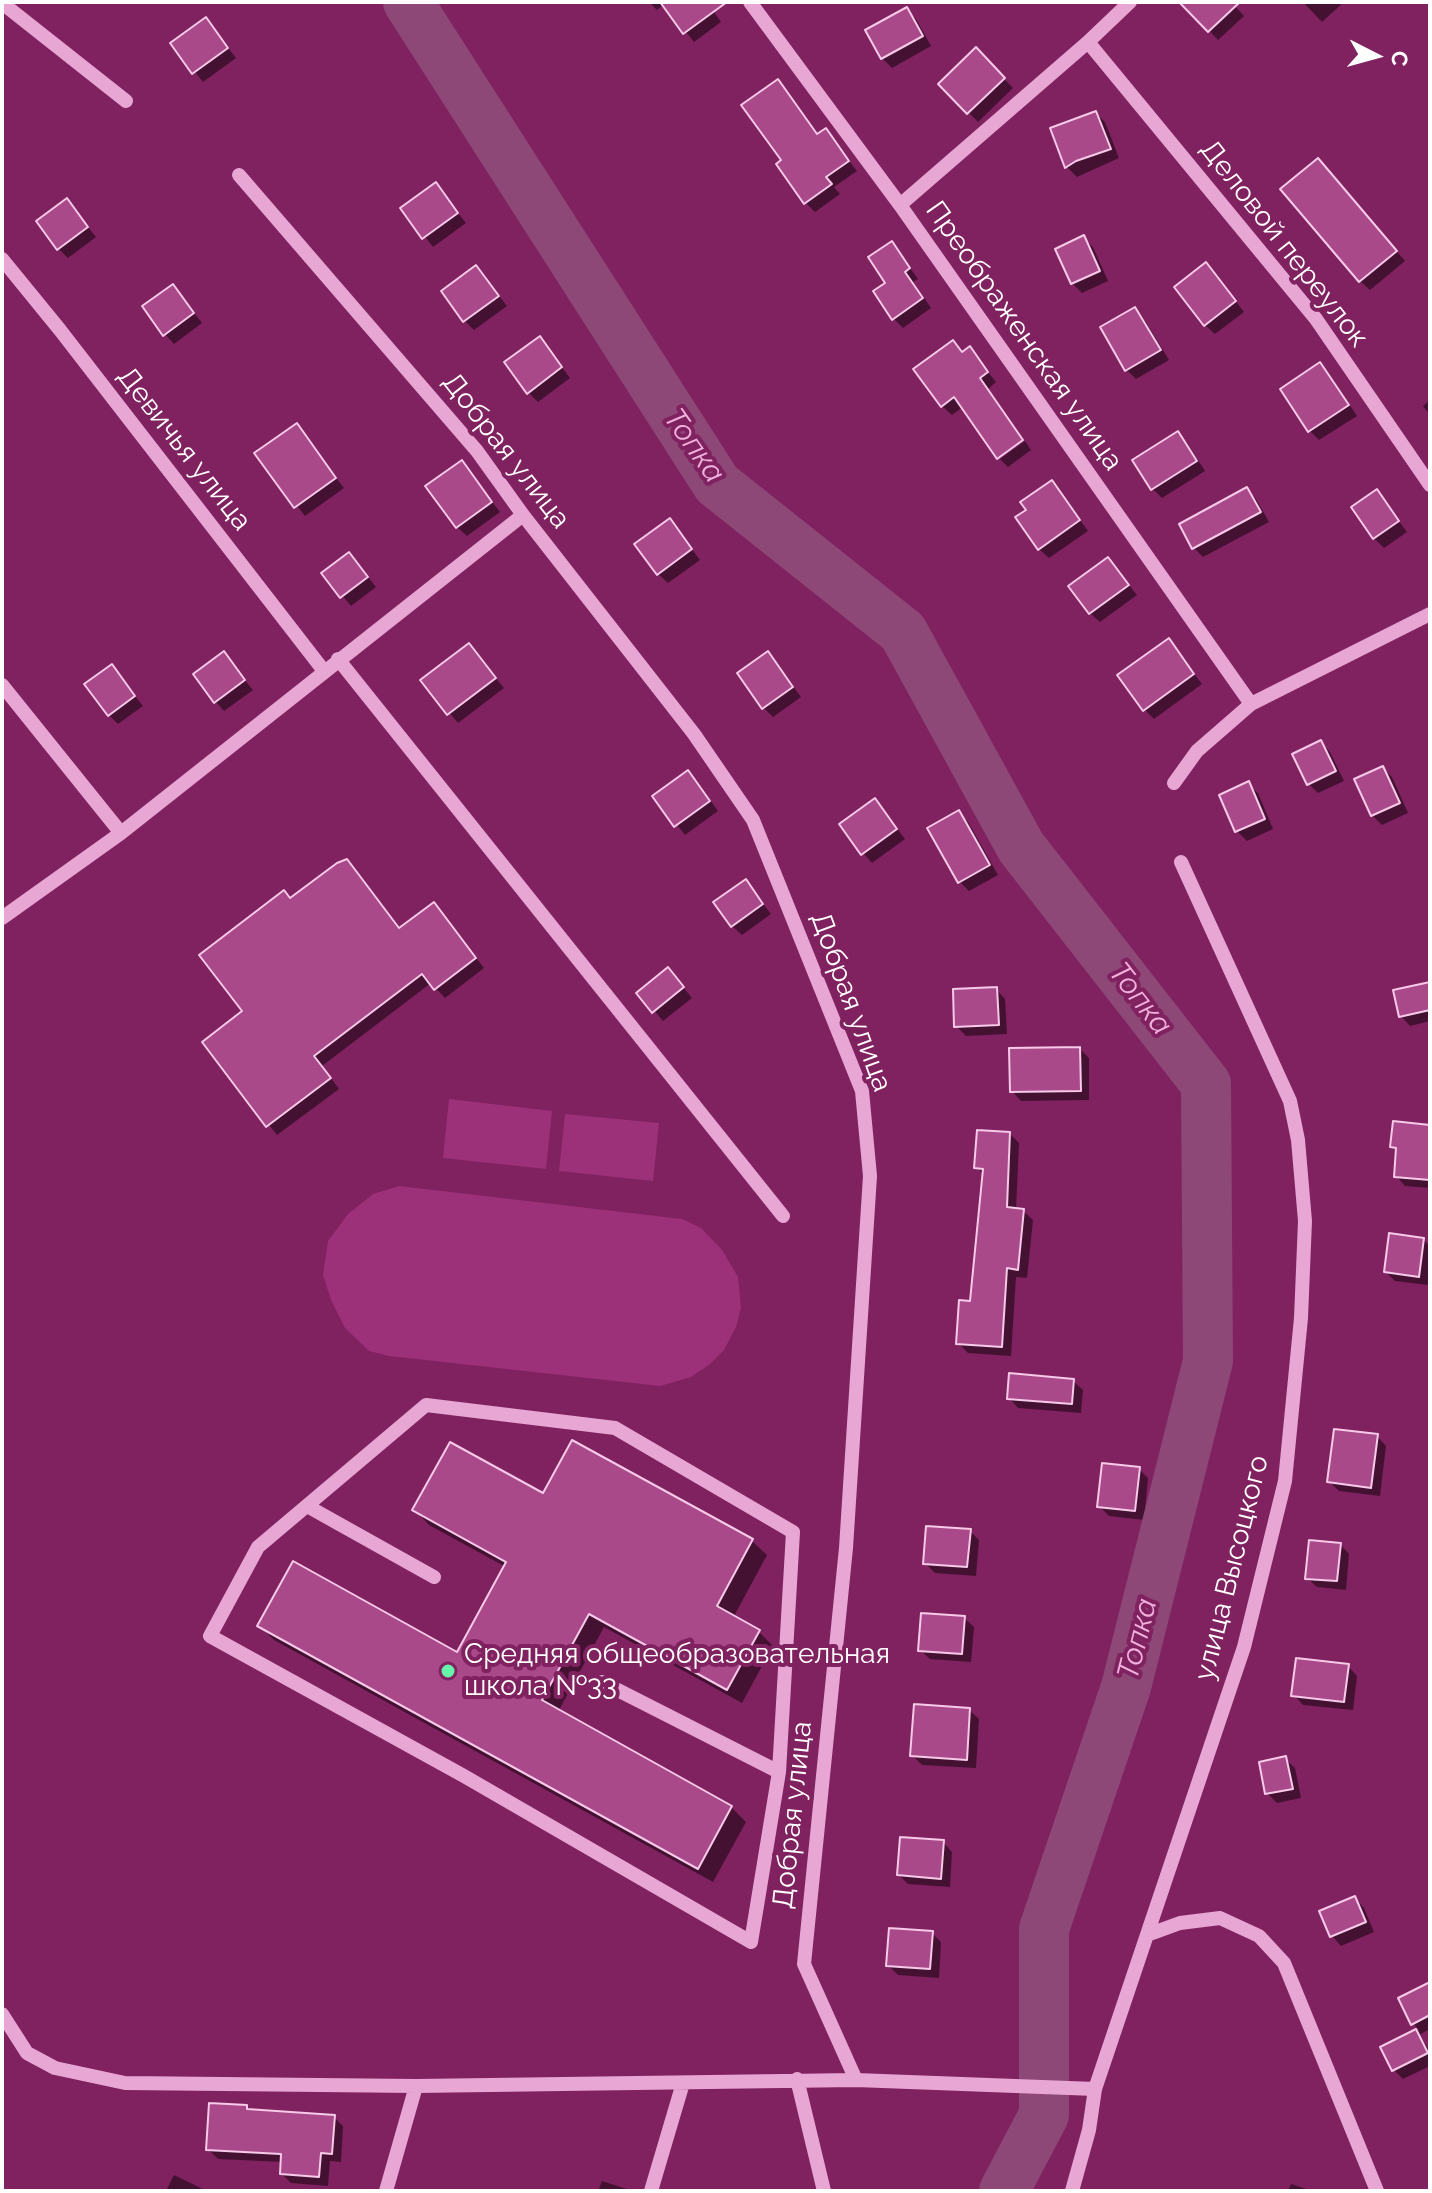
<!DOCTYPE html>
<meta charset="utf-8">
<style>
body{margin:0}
#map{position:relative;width:1432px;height:2193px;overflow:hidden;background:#802160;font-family:Raleway,sans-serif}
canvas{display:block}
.frame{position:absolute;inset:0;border:4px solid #fff;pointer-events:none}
.north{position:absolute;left:1336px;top:16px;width:80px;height:80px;-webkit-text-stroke:6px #802160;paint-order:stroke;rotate:96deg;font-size:22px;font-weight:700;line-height:32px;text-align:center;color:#fff}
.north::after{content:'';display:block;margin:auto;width:28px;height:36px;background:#fff;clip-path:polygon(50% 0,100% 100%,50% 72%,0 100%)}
</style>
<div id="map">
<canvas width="1432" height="2193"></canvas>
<div class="frame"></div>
<div class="north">С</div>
</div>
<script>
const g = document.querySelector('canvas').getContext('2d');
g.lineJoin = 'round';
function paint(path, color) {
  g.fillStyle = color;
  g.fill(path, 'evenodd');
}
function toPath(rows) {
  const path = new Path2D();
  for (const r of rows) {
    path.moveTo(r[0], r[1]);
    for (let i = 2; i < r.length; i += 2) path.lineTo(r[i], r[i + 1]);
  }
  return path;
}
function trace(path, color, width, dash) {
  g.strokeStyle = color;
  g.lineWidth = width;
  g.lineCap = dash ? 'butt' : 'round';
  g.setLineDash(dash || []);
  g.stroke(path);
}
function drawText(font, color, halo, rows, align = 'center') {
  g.font = font + ' Raleway,sans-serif';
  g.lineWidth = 8;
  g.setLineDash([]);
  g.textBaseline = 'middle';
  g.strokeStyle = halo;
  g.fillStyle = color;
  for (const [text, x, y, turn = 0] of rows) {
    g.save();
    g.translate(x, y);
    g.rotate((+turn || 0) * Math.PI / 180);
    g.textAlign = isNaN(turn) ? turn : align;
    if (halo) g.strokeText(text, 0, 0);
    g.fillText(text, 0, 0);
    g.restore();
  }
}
paint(toPath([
 [449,1099,552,1111,546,1169,443,1158],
 [565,1114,659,1123,653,1181,559,1171],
 [399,1186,682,1219,701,1228,722,1250,738,1277,741,1308,736,1327,724,1350,710,1364,691,1377,660,1386,389,1356,369,1351,345,1328,331,1300,323,1275,328,1241,348,1214,373,1194]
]), '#9c317a');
paint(toPath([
 [649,2,707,2,721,22,694,42,664,4,657,10],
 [1196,2,1231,2,1244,16,1218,40,1189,9],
 [1303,2,1344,2,1322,22],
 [907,10,916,19,931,46,892,68,882,58],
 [206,20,236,58,203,82,173,44],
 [976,50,1013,88,978,122,941,84],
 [778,82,819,136,825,131,857,171,834,187,840,194,815,212,805,202,783,161],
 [1096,113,1105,122,1119,158,1077,177,1067,167,1052,129],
 [1327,170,1405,261,1370,290,1360,281],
 [435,185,466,223,433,247,403,208],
 [67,201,96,237,68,258,59,249],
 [1083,238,1093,247,1108,281,1082,293,1072,283],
 [892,243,918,279,913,282,931,308,903,328,893,318,887,283],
 [476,267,507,306,474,330,464,320],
 [1215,274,1244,312,1215,334,1205,325],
 [173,286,202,323,174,344,165,334],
 [1135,309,1144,319,1169,360,1136,379,1127,370],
 [540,339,570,378,538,402,528,392],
 [969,349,996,382,988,389,1022,438,997,456,963,407,952,415,942,406,963,354],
 [1320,365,1329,374,1357,416,1319,440,1310,431,1282,390],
 [1430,400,1430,415,1423,406],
 [296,426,344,488,305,516,257,454],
 [1178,434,1187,443,1205,471,1162,498,1153,489],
 [1025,441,1031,450,1008,467,1000,459],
 [461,462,500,512,467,536,457,527],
 [1052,482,1088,531,1049,558,1039,549,1029,510],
 [1247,490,1256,499,1269,522,1203,557,1194,548],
 [1377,492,1407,532,1384,548,1374,538],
 [670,521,700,560,668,583,658,574],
 [1108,559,1137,595,1100,622,1090,613],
 [358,564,376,587,351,606,324,574],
 [1168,641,1202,684,1154,719,1144,709],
 [469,646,504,688,458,723,423,681],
 [768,653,801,697,773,717,764,708],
 [223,654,253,690,224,711,215,701],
 [112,667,143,706,118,724,109,715],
 [1321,742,1330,752,1344,781,1318,793,1309,784],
 [1383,768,1392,777,1408,813,1382,825,1372,815],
 [697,782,718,811,685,835,655,797],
 [1248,784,1258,793,1273,829,1247,841,1237,831,1221,796],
 [875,800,905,839,872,863,863,853],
 [959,813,968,822,998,875,969,891,960,882],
 [746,882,771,914,742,935,732,926],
 [291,900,400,930,434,904,484,968,445,998,431,983,322,1066,339,1089,277,1135,205,1042,244,1012],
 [668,969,692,998,663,1021,639,993],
 [1430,985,1430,1021,1410,1026,1401,1016],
 [996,989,1005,999,1007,1034,966,1036,956,1026],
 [1080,1049,1089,1058,1089,1100,1021,1101,1012,1091],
 [1430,1127,1430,1188,1405,1186,1396,1176,1398,1151,1392,1146],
 [1010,1134,1019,1143,1016,1210,1023,1211,1033,1220,1027,1278,1016,1277,1011,1356,968,1353,958,1343,972,1303,985,1176,977,1168],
 [1423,1239,1430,1246,1428,1285,1395,1281,1386,1272],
 [1073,1381,1083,1390,1081,1413,1018,1408,1009,1398],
 [1377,1436,1386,1446,1380,1496,1339,1491,1329,1481],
 [573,1442,752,1541,767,1555,733,1618,759,1632,773,1646,742,1703,604,1627,558,1712,731,1807,746,1822,713,1882,274,1640,260,1626,458,1654,506,1567,429,1525,415,1510,544,1496],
 [1139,1469,1148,1478,1144,1520,1109,1516,1099,1506],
 [970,1531,979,1540,976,1576,935,1573,925,1563],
 [1340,1544,1349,1554,1346,1590,1317,1587,1307,1578],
 [964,1618,974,1627,971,1662,930,1659,920,1650],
 [1348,1666,1357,1676,1353,1710,1303,1705,1294,1695],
 [969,1710,979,1719,976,1768,922,1765,912,1755],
 [1285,1759,1295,1768,1301,1798,1277,1803,1267,1793],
 [943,1842,952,1852,950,1887,908,1884,899,1875],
 [1355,1898,1364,1908,1374,1932,1341,1946,1332,1936],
 [932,1933,941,1942,939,1978,898,1975,888,1965],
 [1430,1989,1430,2029,1419,2035,1430,2051,1430,2066,1403,2079,1394,2070,1383,2048,1419,2030,1413,2023],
 [246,2107,250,2111,334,2117,343,2126,341,2162,330,2161,328,2186,291,2183,282,2174,283,2162,218,2159,208,2149],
 [174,2175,207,2191,166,2191],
 [602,2181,633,2191,598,2191],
 [1291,2184,1313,2191,1288,2191]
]), '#0007');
trace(toPath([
 [408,2,717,484,903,632,1021,847,1206,1084,1208,1361,1126,1687,1044,1929,1044,2115,1004,2191]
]), '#8d4877', 50);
const building = toPath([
 [660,2,727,2,683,34,660,2],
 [1179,2,1240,2,1208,32,1179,2],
 [907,7,923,36,881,59,865,30,907,7],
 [206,17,228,48,192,74,170,43,206,17],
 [976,47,1005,78,967,114,938,84,976,47],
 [778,79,817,134,826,128,849,161,826,177,832,184,804,204,776,164,781,160,741,105,778,79],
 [1096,111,1111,149,1076,161,1065,168,1050,128,1096,111],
 [1318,158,1397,251,1359,282,1280,189,1318,158],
 [436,182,458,213,422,239,400,208,436,182],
 [67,198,88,227,57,250,36,221,67,198],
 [1084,235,1100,271,1071,284,1055,249,1084,235],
 [892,241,910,268,905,272,923,298,892,320,873,291,885,283,868,257,892,241],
 [1206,262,1236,301,1204,326,1174,287,1206,262],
 [476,265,499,296,463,322,441,291,476,265],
 [173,284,194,313,163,336,142,306,173,284],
 [1135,307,1161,350,1125,371,1100,327,1135,307],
 [540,336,562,367,527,394,504,362,540,336],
 [953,340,962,352,970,346,988,372,980,378,1023,440,997,459,954,397,941,407,913,369,953,340],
 [1320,362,1349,405,1308,432,1280,389,1320,362],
 [297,423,336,478,294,508,254,453,297,423],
 [1178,431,1197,461,1151,490,1132,460,1178,431],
 [462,460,492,502,456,528,425,486,462,460],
 [1052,480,1080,520,1038,550,1015,517,1026,510,1020,502,1052,480],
 [1247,487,1261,512,1192,549,1179,524,1247,487],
 [1377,489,1399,521,1373,539,1351,507,1377,489],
 [670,518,692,549,657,575,634,544,670,518],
 [349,552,368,577,340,598,321,573,349,552],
 [1108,557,1129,585,1089,614,1068,586,1108,557],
 [1169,638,1194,674,1143,711,1117,675,1169,638],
 [469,643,496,678,447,715,420,680,469,643],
 [224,651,245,680,214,703,193,674,224,651],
 [768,651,793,687,762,709,737,673,768,651],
 [112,664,135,696,108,716,84,684,112,664],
 [1321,740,1336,771,1307,785,1292,754,1321,740],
 [1383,766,1400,803,1371,816,1354,779,1383,766],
 [688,770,710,801,674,827,652,796,688,770],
 [1249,781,1265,819,1235,832,1219,795,1249,781],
 [875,798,897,829,861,855,839,824,875,798],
 [959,810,990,865,958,883,927,828,959,810],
 [347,859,399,928,434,902,476,958,434,990,422,974,314,1056,331,1078,266,1127,202,1042,242,1011,199,955,284,890,290,898,337,863,347,859],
 [746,879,763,904,731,927,713,902,746,879],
 [668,967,684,987,652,1013,636,993,668,967],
 [1430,982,1430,1010,1399,1017,1393,990,1430,982],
 [997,987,999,1025,954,1027,953,989,997,987],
 [1080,1047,1081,1091,1010,1092,1009,1048,1080,1047],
 [1393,1121,1430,1125,1430,1180,1394,1177,1396,1148,1390,1147,1393,1121],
 [977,1130,1010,1132,1007,1207,1024,1209,1018,1270,1007,1268,1002,1347,956,1344,959,1300,970,1301,983,1169,974,1168,977,1130],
 [1389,1233,1424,1238,1419,1277,1384,1272,1389,1233],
 [1009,1373,1074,1379,1072,1404,1007,1399,1009,1373],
 [1334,1429,1378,1434,1371,1488,1327,1482,1334,1429],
 [572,1440,753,1539,717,1606,760,1630,727,1690,589,1614,542,1700,732,1806,698,1869,257,1626,293,1561,457,1652,506,1562,412,1510,450,1442,543,1493,572,1440],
 [1102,1463,1140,1467,1135,1511,1097,1507,1102,1463],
 [926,1526,971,1529,967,1567,923,1564,926,1526],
 [1309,1540,1341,1543,1337,1581,1305,1579,1309,1540],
 [921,1613,965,1616,962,1654,918,1651,921,1613],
 [1296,1658,1349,1664,1344,1702,1291,1696,1296,1658],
 [914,1704,970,1708,967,1760,910,1756,914,1704],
 [1286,1756,1293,1789,1265,1794,1259,1762,1286,1756],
 [900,1837,944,1840,941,1879,897,1875,900,1837],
 [1355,1896,1366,1922,1330,1937,1319,1911,1355,1896],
 [889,1928,933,1931,930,1969,886,1966,889,1928],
 [1430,1982,1430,2015,1411,2025,1398,1998,1430,1982],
 [1416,2029,1428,2053,1392,2071,1380,2047,1416,2029],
 [209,2103,247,2105,247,2109,335,2115,332,2154,321,2153,319,2177,280,2174,281,2154,206,2150,209,2103]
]);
paint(building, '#a9498a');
trace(building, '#f6cae8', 2);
trace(toPath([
 [750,2,900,205,1251,704],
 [2,3,126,101],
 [1088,42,1316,319,1430,485],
 [239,175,477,451,523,515,694,734,753,820,862,1091,870,1176,846,1548,804,1964,856,2080],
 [900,205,1088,42,1130,2],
 [2,259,60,330,324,671],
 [338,659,783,1216],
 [2,685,121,833],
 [1174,783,1197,751,1251,704,1430,614],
 [2,918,121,833,523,515],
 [307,1506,434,1577],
 [602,1682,779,1772,751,1942,464,1776,210,1636,258,1547,426,1405,615,1428,793,1532,779,1772],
 [1147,1935,1180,1923,1220,1918,1259,1936,1284,1963,1377,2191],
 [2,2014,27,2053,55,2068,125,2083,416,2086,856,2080,1095,2089],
 [797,2079,824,2191],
 [386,2191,416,2086],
 [651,2191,683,2083],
 [1072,2191,1089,2130,1095,2089,1244,1647,1285,1481,1301,1318,1305,1221,1298,1140,1290,1101,1181,862]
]), '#e7a6d3', 14);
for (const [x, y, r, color] of [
 [448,1671,8,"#67f4aa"]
]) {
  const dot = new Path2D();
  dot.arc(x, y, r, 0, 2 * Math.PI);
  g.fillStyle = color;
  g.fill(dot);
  trace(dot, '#802160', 3);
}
drawText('28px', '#fff', '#802160', [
 ["Деловой переулок",1284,244,52],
 ["Преображенская улица",1024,336,55],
 ["Девичья улица",184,449,52],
 ["Добрая улица",506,451,52],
 ["Добрая улица",851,1002,70],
 ["улица Высоцкого",1232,1568,-76],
 ["Добрая улица",793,1815,-84]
]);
drawText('28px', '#fff', '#802160', [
 ["Средняя общеобразовательная",464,1655],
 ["школа №33",464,1687]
], 'left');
drawText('italic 30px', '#efb1dc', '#802160', [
 ["Топка",694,446,55],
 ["Топка",1140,999,52],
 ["Топка",1138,1639,-76]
]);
</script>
